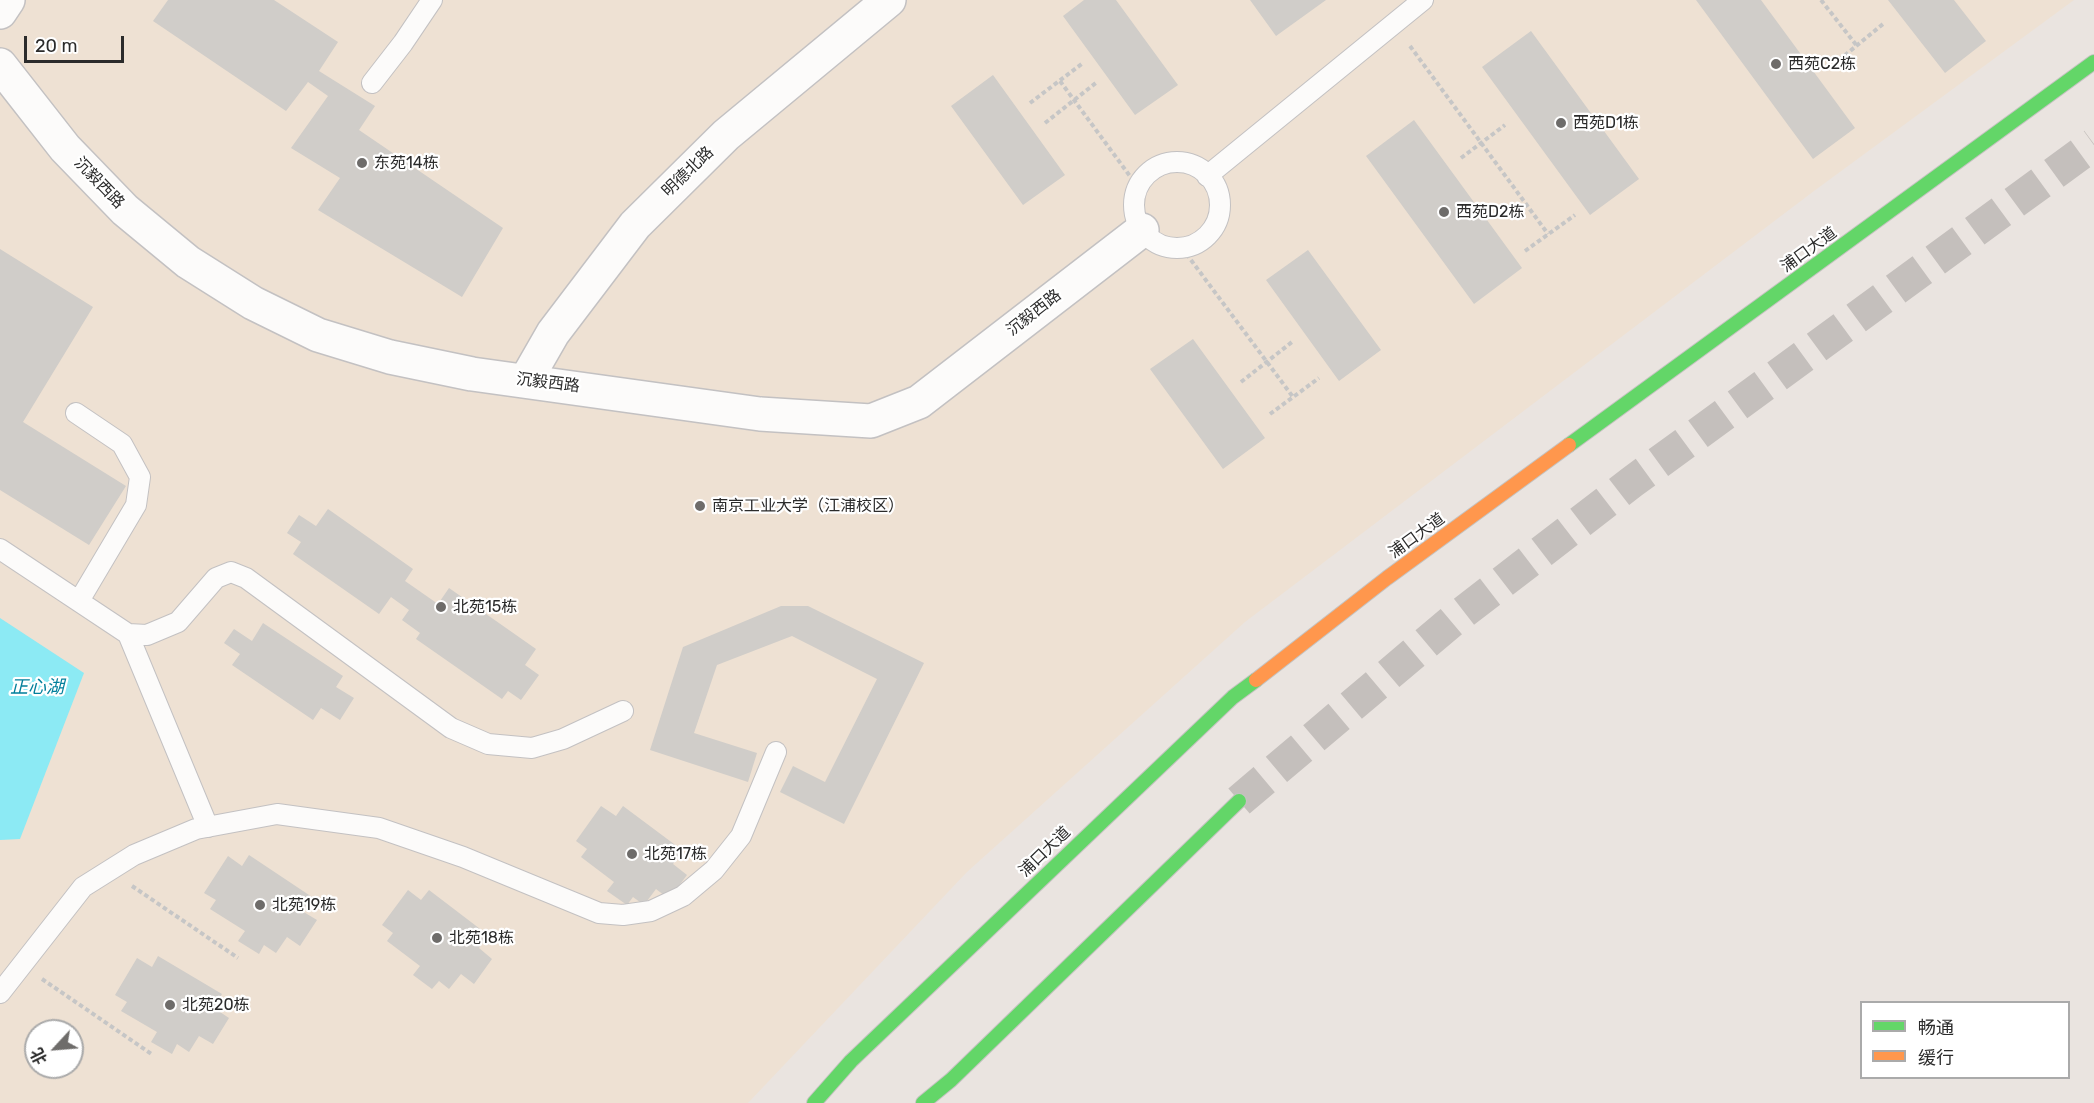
<!DOCTYPE html>
<meta charset="utf-8">
<style>
body{margin:0}
#map{position:relative;width:2094px;height:1103px;overflow:hidden;background:#eae4e0;font-family:Rubik,"Noto Sans SC",sans-serif}
canvas{display:block}
.legend{position:absolute;left:1860px;top:1001px;width:210px;height:78px;box-sizing:border-box;background:#fff;border:2px solid #aaa;margin:0;padding:8px 10px;list-style:none;font-size:18px;color:#2b2b2b}
.legend li{display:flex;align-items:center;gap:12px;height:30px}
.legend b{width:30px;border:2px solid #aaa}
.north{position:absolute;left:24px;top:1019px;width:60px;height:60px;box-sizing:border-box;background:#fff;border:2px solid #aaa;border-radius:50%;rotate:244deg;font-size:16px;font-weight:700;line-height:24px;text-align:center;color:#2b2b2b}
.north::after{content:'';display:block;margin:auto;width:21px;height:27px;background:#6e6c6a;clip-path:polygon(50% 0,100% 100%,50% 72%,0 100%)}
.scale{position:absolute;left:24px;top:36px;width:100px;height:27px;box-sizing:border-box;border:3px solid #2b2b2b;border-top:0;padding-left:8px;font-size:18px;line-height:21px;white-space:nowrap;color:#2b2b2b;-webkit-text-stroke:4px #fff;paint-order:stroke}
</style>
<div id="map">
<canvas width="2094" height="1103"></canvas>
<ul class="legend">
<li><b style="height:8px;background:#63d668"></b>畅通</li>
<li><b style="height:8px;background:#ff974d"></b>缓行</li>
</ul>
<div class="north">北</div>
<div class="scale">20 m</div>
</div>
<script>
const g = document.querySelector('canvas').getContext('2d');
g.lineJoin = 'round';
function paint(path, color) {
  g.fillStyle = color;
  g.fill(path, 'evenodd');
}
function toPath(rows) {
  const path = new Path2D();
  for (const r of rows) {
    if (r.length === 3) {
      path.moveTo(r[0] + r[2], r[1]);
      path.arc(r[0], r[1], r[2], 0, 2 * Math.PI);
      continue;
    }
    path.moveTo(r[0], r[1]);
    for (let i = 2; i < r.length; i += 2) path.lineTo(r[i], r[i + 1]);
  }
  return path;
}
function trace(path, color, width, dash) {
  g.strokeStyle = color;
  g.lineWidth = width;
  g.lineCap = dash ? 'butt' : 'round';
  g.setLineDash(dash || []);
  g.stroke(path);
}
function drawText(font, color, halo, rows, align = 'center') {
  g.font = font + ' Rubik,"Noto Sans SC",sans-serif';
  g.lineWidth = 4.5;
  g.setLineDash([]);
  g.textBaseline = 'middle';
  g.strokeStyle = halo;
  g.fillStyle = color;
  for (const [text, x, y, turn = 0] of rows) {
    g.save();
    g.translate(x, y);
    g.rotate((+turn || 0) * Math.PI / 180);
    g.textAlign = isNaN(turn) ? turn : align;
    if (halo) g.strokeText(text, 0, 0);
    g.fillText(text, 0, 0);
    g.restore();
  }
}
paint(toPath([
 [0,0,2074,0,1814,191,1245,622,967,872,748,1103,0,1103],
 [36,1031,72,1031,72,1067,36,1067]
]), '#eee1d3');
paint(toPath([
 [0,618,84,673,20,839,0,840]
]), '#8ceaf4');
paint(toPath([
 [168,0,274,0,338,42,319,71,375,106,359,130,503,228,462,297,318,210,340,178,291,148,328,96,308,82,286,111,153,21],
 [1084,0,1116,0,1178,85,1135,115,1063,16],
 [1250,0,1326,0,1276,36],
 [1696,0,1761,0,1855,128,1813,159],
 [1888,0,1954,0,1986,41,1945,73],
 [1531,31,1639,179,1590,215,1482,67],
 [993,75,1065,175,1023,205,951,106],
 [1414,120,1522,268,1474,304,1366,156],
 [0,249,93,307,23,422,126,486,89,545,0,490],
 [1308,250,1381,350,1339,381,1266,280],
 [1193,339,1265,438,1223,469,1150,369],
 [328,509,413,569,405,581,438,604,449,588,536,649,525,665,539,675,521,700,508,691,502,699,416,639,420,633,402,620,409,610,391,597,379,614,293,554,301,542,287,533,299,515,316,526],
 [781,606,808,606,924,663,844,824,780,792,793,766,825,782,877,679,792,636,717,665,694,733,757,753,748,782,650,750,683,647],
 [263,623,343,676,336,687,354,698,340,720,321,708,313,720,232,665,240,654,224,643,234,629,252,641],
 [601,806,616,816,623,806,682,850,673,864,687,875,669,899,656,889,644,905,633,897,627,905,607,891,614,882,581,857,587,849,576,841],
 [249,855,312,897,302,911,317,920,300,946,287,937,276,953,264,945,259,954,238,941,245,931,210,909,216,900,204,893,228,856,242,866],
 [408,890,421,900,429,890,488,935,479,948,492,959,474,984,461,974,449,989,439,981,432,989,413,975,420,966,387,941,393,933,382,925],
 [158,956,222,994,214,1008,229,1018,213,1044,199,1036,189,1052,177,1044,172,1054,151,1042,157,1032,121,1011,127,1002,115,995,137,958,152,967]
]), '#d0cdc9');
trace(toPath([
 [1239,801,1452,621,1632,482,2094,144]
]), '#c4bfbc', 33, [33, 16]);
const lane = toPath([
 [372,83,403,43,432,0],
 [1177,205,43],
 [1207,176,1423,0],
 [76,413,122,444,140,477,136,505,79,601],
 [0,549,128,634,147,635,178,622,216,578,231,572,246,578,451,728,488,744,532,748,563,739,623,711],
 [128,634,208,827],
 [0,993,83,887,134,855,196,829,277,814,379,828,463,857,599,913,623,915,651,911,683,896,714,870,741,836,776,752]
]);
const street = toPath([
 [0,12,8,0],
 [0,65,65,148,125,210,188,262,253,303,318,335,390,357,472,374,760,414,871,421,919,402,1142,230],
 [526,380,553,333,635,225,726,135,889,0]
]);
const fast = toPath([
 [1569,445,2094,62],
 [814,1103,851,1061,1233,697,1256,680],
 [923,1103,951,1080,1239,801]
]);
const slow = toPath([
 [1256,680,1387,578,1569,445]
]);
trace(lane, '#c3c1c2', 22);
trace(street, '#c3c1c2', 36);
trace(fast, '#c5c3c1', 16);
trace(slow, '#c5c3c1', 16);
trace(toPath([
 [1821,0,1857,46],
 [1410,46,1548,234],
 [1833,65,1883,24],
 [1060,81,1138,187],
 [1030,103,1083,63],
 [1045,123,1097,82],
 [1461,158,1505,125],
 [1182,248,1293,397],
 [1525,251,1575,215],
 [1241,382,1292,342],
 [1270,414,1319,378],
 [132,886,238,958],
 [42,979,153,1055]
]), '#c6c6c6', 4, [4.5, 3]);
trace(lane, '#fcfbfa', 20);
trace(street, '#fcfbfa', 33);
trace(fast, '#63d668', 14);
trace(slow, '#ff974d', 14);
for (const [x, y, r, color] of [
 [1776,64,6,"#6e6c6a"],
 [1561,123,6,"#6e6c6a"],
 [362,163,6,"#6e6c6a"],
 [1444,212,6,"#6e6c6a"],
 [700,506,6,"#6e6c6a"],
 [441,607,6,"#6e6c6a"],
 [632,854,6,"#6e6c6a"],
 [260,905,6,"#6e6c6a"],
 [437,938,6,"#6e6c6a"],
 [170,1005,6,"#6e6c6a"]
]) {
  const dot = new Path2D();
  dot.arc(x, y, r, 0, 2 * Math.PI);
  g.fillStyle = color;
  g.fill(dot);
  trace(dot, '#fff', 2);
}
drawText('16px', '#2b2b2b', '#fff', [
 ["西苑C2栋",1788,64],
 ["西苑D1栋",1573,123],
 ["东苑14栋",374,163],
 ["西苑D2栋",1456,212],
 ["南京工业大学（江浦校区）",712,506],
 ["北苑15栋",453,607],
 ["北苑17栋",644,854],
 ["北苑19栋",272,905],
 ["北苑18栋",449,938],
 ["北苑20栋",182,1005]
], 'left');
drawText('16px', '#2b2b2b', '#fff', [
 ["明德北路",688,172,-44],
 ["沉毅西路",99,183,46],
 ["浦口大道",1809,250,-36],
 ["沉毅西路",1034,313,-38],
 ["沉毅西路",548,383,7],
 ["浦口大道",1417,536,-36],
 ["浦口大道",1045,852,-44]
]);
drawText('italic 18px', '#027f9b', '#fff', [
 ["正心湖",37,688]
]);
</script>
